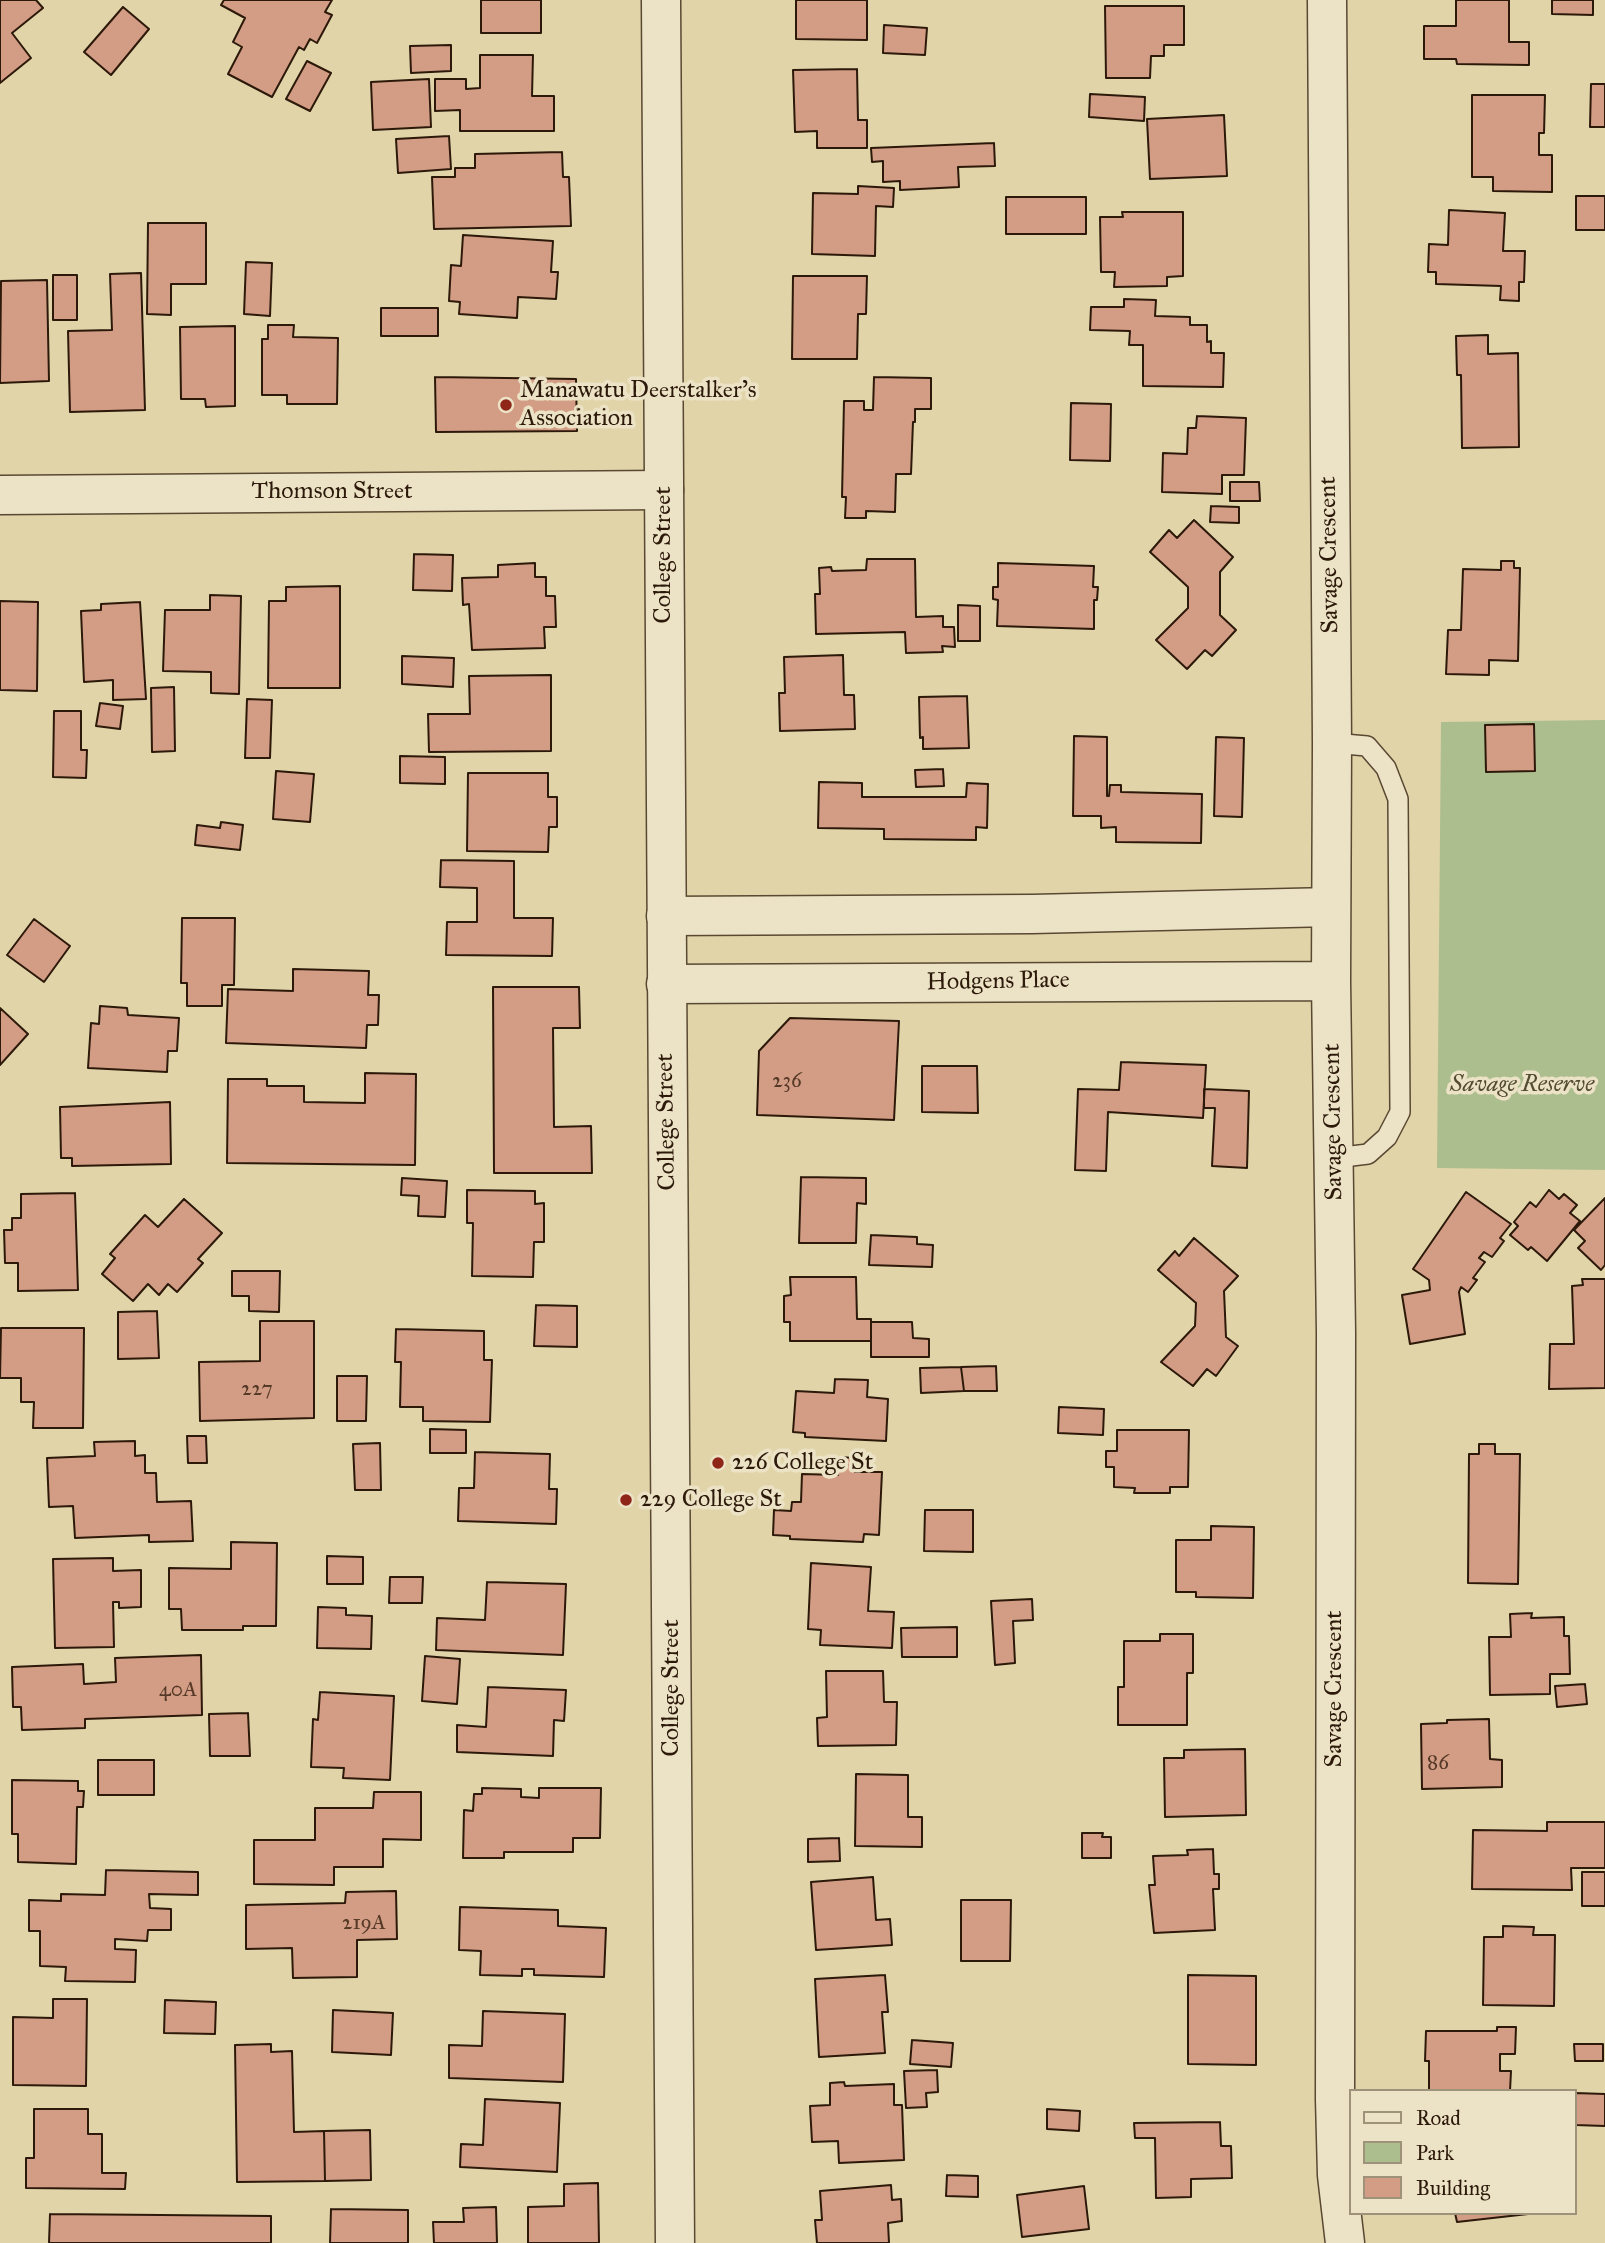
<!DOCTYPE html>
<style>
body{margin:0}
#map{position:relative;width:1605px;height:2243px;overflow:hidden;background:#e1d4a9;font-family:"IM FELL Great Primer",serif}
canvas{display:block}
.legend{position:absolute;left:1349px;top:2089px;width:228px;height:126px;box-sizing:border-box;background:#ece3c7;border:2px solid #9f927b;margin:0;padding:9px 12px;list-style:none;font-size:21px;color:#2c190a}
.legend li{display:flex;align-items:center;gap:14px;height:35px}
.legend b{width:35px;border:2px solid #9f927b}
</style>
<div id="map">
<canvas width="1605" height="2243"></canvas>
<ul class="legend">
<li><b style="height:9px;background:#ece3c7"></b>Road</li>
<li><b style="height:19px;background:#acbe8e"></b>Park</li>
<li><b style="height:19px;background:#d39c84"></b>Building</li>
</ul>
</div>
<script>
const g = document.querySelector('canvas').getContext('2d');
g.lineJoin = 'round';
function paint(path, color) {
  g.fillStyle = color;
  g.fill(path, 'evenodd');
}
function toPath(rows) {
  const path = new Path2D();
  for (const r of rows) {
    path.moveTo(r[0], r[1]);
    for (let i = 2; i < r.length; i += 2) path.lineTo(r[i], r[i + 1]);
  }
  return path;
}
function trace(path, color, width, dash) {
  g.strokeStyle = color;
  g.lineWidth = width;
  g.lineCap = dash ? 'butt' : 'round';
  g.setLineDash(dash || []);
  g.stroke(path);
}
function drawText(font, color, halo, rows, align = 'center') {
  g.font = font + ' "IM FELL Great Primer",serif';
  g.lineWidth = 7;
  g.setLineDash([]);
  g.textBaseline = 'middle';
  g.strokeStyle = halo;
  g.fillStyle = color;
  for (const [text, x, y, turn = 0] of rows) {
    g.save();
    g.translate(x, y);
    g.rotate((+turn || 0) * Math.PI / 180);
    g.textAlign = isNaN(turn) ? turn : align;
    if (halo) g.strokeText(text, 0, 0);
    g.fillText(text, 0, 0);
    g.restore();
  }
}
paint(toPath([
 [1605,720,1605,1170,1437,1168,1441,722]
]), '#acbe8e');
const building = toPath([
 [0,0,36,0,43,8,12,33,31,58,0,83,0,0],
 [224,0,332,0,325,12,332,15,317,43,310,39,304,50,299,47,272,97,228,74,242,47,233,42,245,18,221,5,224,0],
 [481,0,541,0,541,33,481,33,481,0],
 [796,0,867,0,867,40,796,39,796,0],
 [1456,0,1509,0,1509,42,1529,42,1529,65,1457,64,1456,59,1424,59,1424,26,1456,26,1456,0],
 [1552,0,1593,0,1593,15,1552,14,1552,0],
 [1105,6,1184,6,1184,45,1164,45,1164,56,1151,56,1150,78,1106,78,1105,6],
 [123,7,149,29,111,75,84,52,123,7],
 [884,25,927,28,925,55,883,53,884,25],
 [451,45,451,71,411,73,410,46,451,45],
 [480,55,533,55,532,96,554,96,554,131,460,131,460,110,435,111,435,79,466,79,466,89,480,88,480,55],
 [307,61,331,73,310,111,286,99,307,61],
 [857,69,858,120,867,120,867,148,817,148,817,131,795,132,793,70,857,69],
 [429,79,431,127,373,130,371,82,429,79],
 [1591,84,1605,84,1605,127,1590,127,1591,84],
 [1090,94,1145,97,1144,121,1089,117,1090,94],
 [1472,95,1545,95,1544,133,1539,133,1539,155,1552,155,1552,192,1493,191,1493,177,1472,177,1472,95],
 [1224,115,1227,176,1150,179,1147,119,1224,115],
 [449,136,451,169,398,173,396,139,449,136],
 [994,143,995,166,958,167,959,187,900,190,900,181,883,182,883,161,872,162,871,148,994,143],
 [562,152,563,177,569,177,571,226,434,229,432,177,455,177,455,168,475,168,475,154,562,152],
 [858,186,894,188,893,207,876,206,875,256,812,254,813,193,858,194,858,186],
 [1576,196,1605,196,1605,230,1576,230,1576,196],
 [1006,197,1086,197,1086,234,1006,234,1006,197],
 [1449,210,1505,213,1503,251,1525,251,1524,282,1519,282,1519,301,1500,300,1501,286,1436,284,1436,272,1428,272,1429,244,1448,245,1449,210],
 [1122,212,1183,212,1183,276,1167,277,1167,286,1114,287,1115,272,1101,272,1100,217,1123,217,1122,212],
 [148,223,206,223,206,284,171,284,171,315,147,314,148,223],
 [463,235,553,241,551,272,558,272,556,299,518,297,517,318,459,314,460,302,449,301,451,265,461,266,463,235],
 [246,262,272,263,270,316,244,314,246,262],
 [141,273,145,410,70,412,68,331,112,330,110,274,141,273],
 [53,275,77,275,77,320,53,320,53,275],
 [793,276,867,276,866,314,858,314,857,359,792,359,793,276],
 [47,280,49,381,0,383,1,281,47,280],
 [1124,299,1156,300,1155,316,1190,317,1190,325,1207,325,1207,342,1211,341,1211,353,1224,353,1223,387,1143,386,1143,345,1129,345,1130,331,1090,330,1091,307,1124,307,1124,299],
 [381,308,438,308,438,336,381,336,381,308],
 [268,325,294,325,293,337,338,338,337,404,287,404,287,395,262,395,262,339,268,339,268,325],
 [235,326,235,406,206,407,205,399,181,399,180,327,235,326],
 [1488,335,1488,354,1518,353,1519,447,1462,448,1461,375,1457,375,1456,336,1488,335],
 [435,377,576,379,577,431,436,432,435,377],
 [874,377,931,378,931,409,915,409,915,422,913,422,911,474,896,474,895,512,866,511,866,518,845,518,846,497,842,497,844,401,864,401,864,410,873,410,874,377],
 [1071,403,1111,404,1110,461,1070,460,1071,403],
 [1197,416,1246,418,1244,475,1222,475,1222,494,1162,492,1163,453,1187,454,1188,428,1196,428,1197,416],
 [1230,482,1259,482,1260,501,1230,501,1230,482],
 [1211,506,1239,507,1239,523,1210,522,1211,506],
 [1194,520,1233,557,1220,572,1220,615,1236,630,1212,656,1205,650,1187,669,1156,640,1188,608,1188,587,1150,552,1169,530,1177,538,1194,520],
 [414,554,453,555,452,591,413,590,414,554],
 [867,559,915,559,916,617,943,616,943,627,954,627,955,647,942,646,943,652,906,653,905,632,816,634,815,594,820,594,819,568,831,567,832,571,866,570,867,559],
 [1501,561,1514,561,1514,568,1520,568,1518,661,1489,660,1489,675,1446,674,1448,630,1461,630,1463,569,1501,570,1501,561],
 [535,563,535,577,546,577,546,596,555,596,556,627,544,627,545,648,472,650,469,604,463,605,462,578,498,577,498,565,535,563],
 [998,563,1094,566,1093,587,1098,587,1097,600,1094,600,1094,629,997,626,998,600,993,599,993,587,998,587,998,563],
 [340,586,340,688,268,688,269,601,286,601,286,587,340,586],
 [210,595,241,596,239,694,211,693,211,672,163,671,165,610,210,610,210,595],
 [0,601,38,602,37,691,0,690,0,601],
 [140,602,146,699,113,700,113,680,84,682,81,611,101,610,101,604,140,602],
 [958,605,980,606,980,641,958,641,958,605],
 [843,655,844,695,854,695,855,729,780,731,779,693,785,693,784,657,843,655],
 [402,656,454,658,453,687,402,684,402,656],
 [551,675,551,751,429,752,428,714,470,714,469,676,551,675],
 [174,687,175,751,152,752,151,688,174,687],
 [967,696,969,748,923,749,923,737,920,738,919,697,967,696],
 [247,699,272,700,270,758,245,758,247,699],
 [100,703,123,706,120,729,96,726,100,703],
 [54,711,81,711,81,750,87,750,86,778,53,777,54,711],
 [1534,724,1535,771,1486,772,1485,725,1534,724],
 [1074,736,1107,737,1107,796,1109,796,1110,785,1121,785,1121,792,1202,794,1201,843,1116,842,1116,827,1101,828,1101,816,1073,816,1074,736],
 [1216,737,1244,738,1242,817,1214,816,1216,737],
 [400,756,445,757,445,784,400,783,400,756],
 [943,769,944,786,916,787,915,770,943,769],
 [276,771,314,774,310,822,273,819,276,771],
 [468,773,548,773,548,797,557,797,557,827,549,827,548,852,467,851,468,773],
 [819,782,862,783,862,797,966,797,967,783,988,784,987,828,976,827,976,840,884,839,884,829,818,828,819,782],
 [221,822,243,825,240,850,195,845,197,825,220,828,221,822],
 [441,860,514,861,514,918,553,918,552,956,446,955,447,922,477,922,477,888,440,887,441,860],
 [182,918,235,918,234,985,222,985,222,1006,187,1006,187,983,181,983,182,918],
 [34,919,70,946,44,982,7,955,34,919],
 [293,969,369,971,368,995,379,995,378,1025,367,1025,366,1048,226,1043,228,989,293,991,293,969],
 [493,987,579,987,580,1028,553,1028,554,1127,591,1126,592,1173,494,1173,493,987],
 [100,1006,127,1008,128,1015,179,1018,177,1051,168,1051,167,1072,88,1068,91,1023,99,1024,100,1006],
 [0,1008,28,1034,0,1065,0,1008],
 [790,1018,899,1021,894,1120,757,1115,759,1051,790,1018],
 [1121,1062,1206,1065,1203,1118,1108,1112,1106,1171,1075,1170,1078,1089,1119,1090,1121,1062],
 [922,1066,977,1066,978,1113,922,1112,922,1066],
 [365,1073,416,1074,415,1165,227,1163,228,1079,267,1079,267,1086,304,1086,304,1102,365,1103,365,1073],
 [1204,1089,1249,1091,1247,1168,1212,1166,1215,1108,1204,1108,1204,1089],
 [170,1102,171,1164,72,1166,72,1158,61,1158,60,1107,170,1102],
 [801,1177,866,1178,866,1204,857,1203,856,1243,799,1243,801,1177],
 [402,1178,447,1181,445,1217,418,1216,419,1196,401,1195,402,1178],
 [467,1190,535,1191,535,1204,544,1203,544,1242,534,1242,533,1277,472,1276,473,1223,467,1223,467,1190],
 [1549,1190,1559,1199,1564,1194,1577,1205,1570,1213,1580,1221,1547,1261,1531,1247,1528,1250,1510,1235,1518,1226,1514,1222,1530,1202,1536,1207,1549,1190],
 [1466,1192,1511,1224,1500,1238,1504,1241,1492,1257,1484,1252,1479,1258,1485,1262,1473,1278,1477,1280,1468,1292,1461,1287,1459,1292,1465,1334,1410,1344,1402,1295,1430,1290,1429,1280,1413,1269,1466,1192],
 [75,1193,78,1290,18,1291,18,1263,5,1263,4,1230,12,1230,12,1218,21,1218,21,1194,75,1193],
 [1605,1198,1605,1265,1601,1270,1578,1248,1585,1241,1574,1230,1605,1198],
 [184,1199,222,1233,198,1259,203,1263,177,1292,168,1284,159,1295,148,1284,133,1301,102,1274,115,1258,110,1254,145,1215,158,1227,184,1199],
 [871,1235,917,1237,917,1244,933,1245,932,1267,869,1265,871,1235],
 [1194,1238,1238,1276,1224,1291,1226,1337,1238,1346,1216,1376,1207,1369,1193,1386,1161,1362,1195,1326,1196,1303,1158,1270,1175,1251,1179,1256,1194,1238],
 [232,1271,280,1271,279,1312,249,1311,249,1296,232,1296,232,1271],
 [790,1277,856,1277,857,1319,871,1319,871,1341,790,1341,790,1322,784,1322,784,1296,791,1295,790,1277],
 [1582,1279,1605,1279,1605,1388,1549,1389,1550,1344,1574,1344,1572,1286,1583,1285,1582,1279],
 [536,1305,577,1306,577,1347,534,1346,536,1305],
 [157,1311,159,1358,118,1359,118,1312,157,1311],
 [260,1321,314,1321,314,1418,200,1421,199,1362,260,1361,260,1321],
 [871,1322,912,1322,913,1338,929,1339,929,1357,871,1357,871,1322],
 [1,1328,84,1328,83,1428,33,1428,34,1402,21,1402,21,1378,0,1378,1,1328],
 [396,1329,484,1331,484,1360,492,1360,490,1422,423,1421,423,1407,400,1407,401,1362,395,1362,396,1329],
 [996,1366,997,1391,964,1391,961,1367,996,1366],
 [961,1367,964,1391,921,1393,920,1368,961,1367],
 [337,1376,367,1376,366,1421,337,1421,337,1376],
 [835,1379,868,1380,867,1397,888,1399,886,1441,805,1437,805,1433,793,1432,796,1391,834,1393,835,1379],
 [1059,1407,1104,1409,1103,1435,1058,1433,1059,1407],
 [430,1429,466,1430,466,1453,430,1453,430,1429],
 [1117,1430,1189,1430,1188,1487,1170,1487,1170,1493,1134,1493,1135,1488,1114,1487,1114,1467,1106,1467,1106,1451,1117,1451,1117,1430],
 [187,1436,206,1436,207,1463,188,1463,187,1436],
 [135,1441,135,1456,145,1455,145,1473,156,1473,157,1502,191,1501,193,1541,149,1542,149,1535,75,1538,73,1506,49,1507,47,1458,95,1456,94,1442,135,1441],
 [380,1443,381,1490,355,1490,353,1444,380,1443],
 [1479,1444,1495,1444,1495,1454,1520,1454,1518,1584,1468,1583,1469,1454,1479,1454,1479,1444],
 [475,1452,550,1454,549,1489,557,1489,556,1524,458,1521,459,1488,474,1488,475,1452],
 [838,1457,856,1458,855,1472,882,1472,879,1535,864,1534,863,1542,790,1539,790,1536,773,1535,774,1510,791,1511,792,1502,801,1502,802,1474,838,1475,838,1457],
 [925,1510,973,1510,973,1552,924,1551,925,1510],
 [1211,1526,1254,1527,1253,1598,1196,1597,1196,1592,1176,1592,1176,1540,1211,1540,1211,1526],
 [231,1542,277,1543,276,1626,243,1626,243,1630,182,1630,181,1609,169,1609,169,1568,231,1569,231,1542],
 [327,1556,363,1557,363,1584,327,1584,327,1556],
 [113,1558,113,1571,141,1570,141,1607,119,1608,119,1602,113,1602,114,1647,55,1648,53,1559,113,1558],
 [811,1563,871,1567,868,1611,894,1612,892,1648,820,1645,821,1630,808,1629,811,1563],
 [390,1577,423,1577,422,1603,389,1603,390,1577],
 [487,1582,566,1584,563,1655,436,1650,437,1618,485,1620,487,1582],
 [1032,1599,1033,1620,1013,1621,1015,1663,995,1665,991,1601,1032,1599],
 [318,1607,346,1608,346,1615,372,1616,371,1649,317,1648,318,1607],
 [1532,1613,1531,1618,1564,1617,1564,1636,1569,1636,1570,1674,1550,1674,1550,1694,1490,1695,1489,1637,1511,1637,1510,1614,1532,1613],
 [957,1627,957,1657,902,1657,901,1628,957,1627],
 [1160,1634,1193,1634,1193,1673,1187,1673,1187,1725,1118,1725,1118,1687,1124,1687,1124,1641,1160,1641,1160,1634],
 [201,1655,202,1715,85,1719,85,1728,22,1730,21,1707,13,1707,12,1667,83,1664,84,1684,116,1682,115,1658,201,1655],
 [425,1656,460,1659,457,1704,422,1701,425,1656],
 [826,1671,883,1671,884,1702,897,1702,896,1745,818,1746,817,1718,827,1717,826,1671],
 [1585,1684,1587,1704,1557,1707,1555,1686,1585,1684],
 [488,1687,566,1690,564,1721,554,1720,553,1756,457,1752,457,1725,486,1727,488,1687],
 [320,1692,394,1696,390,1780,343,1778,344,1768,311,1767,313,1719,318,1720,320,1692],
 [248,1713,250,1756,210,1756,209,1714,248,1713],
 [1489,1719,1490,1759,1502,1760,1502,1787,1422,1789,1421,1724,1447,1723,1447,1720,1489,1719],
 [1245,1749,1246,1815,1165,1817,1164,1758,1184,1758,1184,1750,1245,1749],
 [98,1760,154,1760,154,1795,98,1795,98,1760],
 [856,1774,908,1775,908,1817,922,1817,922,1847,855,1846,856,1774],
 [12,1780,78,1781,78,1791,84,1791,83,1807,77,1807,76,1864,18,1862,18,1834,12,1834,12,1780],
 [482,1788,521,1789,521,1797,539,1798,539,1788,601,1788,600,1838,573,1838,573,1852,504,1852,504,1858,463,1858,464,1810,473,1811,474,1794,482,1794,482,1788],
 [374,1792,421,1792,421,1840,383,1839,383,1867,334,1867,334,1885,254,1884,254,1840,315,1840,315,1808,373,1808,374,1792],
 [1547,1822,1605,1822,1605,1868,1571,1868,1572,1890,1472,1889,1473,1830,1547,1831,1547,1822],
 [1082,1833,1103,1833,1102,1837,1111,1837,1111,1858,1082,1858,1082,1833],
 [839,1838,840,1861,808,1862,808,1839,839,1838],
 [1213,1849,1214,1874,1219,1874,1219,1889,1213,1889,1215,1930,1154,1933,1149,1885,1155,1885,1153,1856,1188,1855,1187,1850,1213,1849],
 [106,1870,198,1872,198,1895,149,1894,150,1908,171,1909,171,1930,148,1930,147,1941,115,1939,115,1949,136,1950,135,1982,65,1981,66,1967,40,1966,40,1931,29,1931,29,1900,61,1901,61,1894,105,1895,106,1870],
 [1582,1872,1605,1872,1605,1906,1582,1906,1582,1872],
 [873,1877,876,1920,890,1919,892,1945,816,1950,811,1882,873,1877],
 [396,1891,397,1939,357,1940,357,1977,293,1978,292,1948,246,1949,246,1905,345,1903,346,1892,396,1891],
 [961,1900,1011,1900,1010,1961,961,1961,961,1900],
 [460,1907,558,1910,558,1926,606,1928,604,1977,534,1975,534,1969,522,1969,522,1976,480,1975,481,1951,459,1950,460,1907],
 [1503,1926,1534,1927,1533,1935,1555,1935,1554,2006,1483,2005,1484,1937,1503,1937,1503,1926],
 [885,1975,888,2012,882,2012,885,2053,819,2057,815,1979,885,1975],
 [1188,1975,1256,1976,1256,2065,1188,2064,1188,1975],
 [53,1999,87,1999,86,2086,13,2085,13,2017,53,2018,53,1999],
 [165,2000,216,2002,215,2034,164,2033,165,2000],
 [333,2010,393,2013,391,2055,332,2052,333,2010],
 [483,2011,565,2014,563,2082,449,2078,449,2045,482,2046,483,2011],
 [1497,2027,1516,2027,1515,2054,1500,2054,1500,2071,1511,2071,1510,2091,1429,2091,1429,2061,1425,2061,1426,2031,1497,2031,1497,2027],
 [912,2040,953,2043,951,2067,910,2064,912,2040],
 [271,2044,271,2052,292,2051,294,2132,324,2131,325,2181,237,2182,235,2045,271,2044],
 [1574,2044,1603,2044,1603,2061,1575,2061,1574,2044],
 [937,2070,938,2092,926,2093,927,2107,906,2108,904,2071,937,2070],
 [844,2082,845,2086,894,2084,894,2105,902,2105,904,2160,839,2163,838,2141,812,2142,810,2106,830,2105,830,2083,844,2082],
 [1575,2093,1605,2094,1605,2126,1575,2125,1575,2093],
 [485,2099,560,2103,557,2172,460,2167,461,2144,483,2145,485,2099],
 [34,2109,88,2109,88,2134,102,2134,102,2173,126,2173,125,2189,26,2188,26,2158,34,2158,34,2109],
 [1047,2109,1080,2111,1079,2131,1047,2129,1047,2109],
 [1220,2122,1221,2146,1231,2146,1232,2178,1191,2179,1191,2197,1156,2198,1155,2138,1135,2138,1134,2123,1220,2122],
 [370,2130,371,2180,325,2181,324,2131,370,2130],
 [947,2175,978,2176,978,2197,946,2196,947,2175],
 [598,2183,599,2243,528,2243,528,2207,564,2206,564,2184,598,2183],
 [891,2185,892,2200,901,2199,902,2221,888,2223,889,2243,817,2243,815,2220,822,2220,820,2191,891,2185],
 [1084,2186,1089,2229,1022,2237,1017,2195,1084,2186],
 [496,2207,497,2243,434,2243,433,2222,464,2222,463,2208,496,2207],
 [331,2209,408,2210,408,2243,330,2243,331,2209],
 [1455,2213,1537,2213,1457,2222,1455,2213],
 [50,2214,271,2216,271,2243,49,2243,50,2214]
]);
paint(building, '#d39c84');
trace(building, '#2c190a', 2);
const service = toPath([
 [1332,743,1367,746,1386,768,1398,799,1400,1112,1387,1137,1368,1154,1335,1158]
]);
const minor = toPath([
 [1327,0,1332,743,1331,981,1336,1333,1335,2099,1337,2175,1345,2243],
 [0,495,664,490],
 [666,916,1032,914,1331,907],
 [666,984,1331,981]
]);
const tertiary = toPath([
 [661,0,675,2243]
]);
trace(service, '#594832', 22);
trace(minor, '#594832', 41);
trace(tertiary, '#594832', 41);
trace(service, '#ece3c7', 19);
trace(minor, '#ece3c7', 38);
trace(tertiary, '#ece3c7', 38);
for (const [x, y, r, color] of [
 [506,405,7,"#8f2418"],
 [718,1463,7,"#8f2418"],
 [626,1500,7,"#8f2418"]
]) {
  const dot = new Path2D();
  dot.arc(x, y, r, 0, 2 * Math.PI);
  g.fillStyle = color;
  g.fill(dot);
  trace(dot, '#ece3c7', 2.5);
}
drawText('21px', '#563a28', null, [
 ["236",787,1082],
 ["227",257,1390],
 ["40A",178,1691],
 ["86",1438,1764],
 ["219A",364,1924]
]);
drawText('24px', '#2c190a', '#ece3c7', [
 ["Manawatu Deerstalker's",520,391],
 ["Association",520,419],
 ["226 College St",732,1463],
 ["229 College St",640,1500]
], 'left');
drawText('24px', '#2c190a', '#ece3c7', [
 ["Thomson Street",332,492],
 ["College Street",664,555,-90],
 ["Savage Crescent",1330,555,-91],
 ["Hodgens Place",998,982,-1],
 ["College Street",667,1122,-91],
 ["Savage Crescent",1334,1122,-91],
 ["College Street",672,1688,-90],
 ["Savage Crescent",1335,1689,-90]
]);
drawText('italic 24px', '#524b32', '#ece3c7', [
 ["Savage Reserve",1522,1085]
]);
</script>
